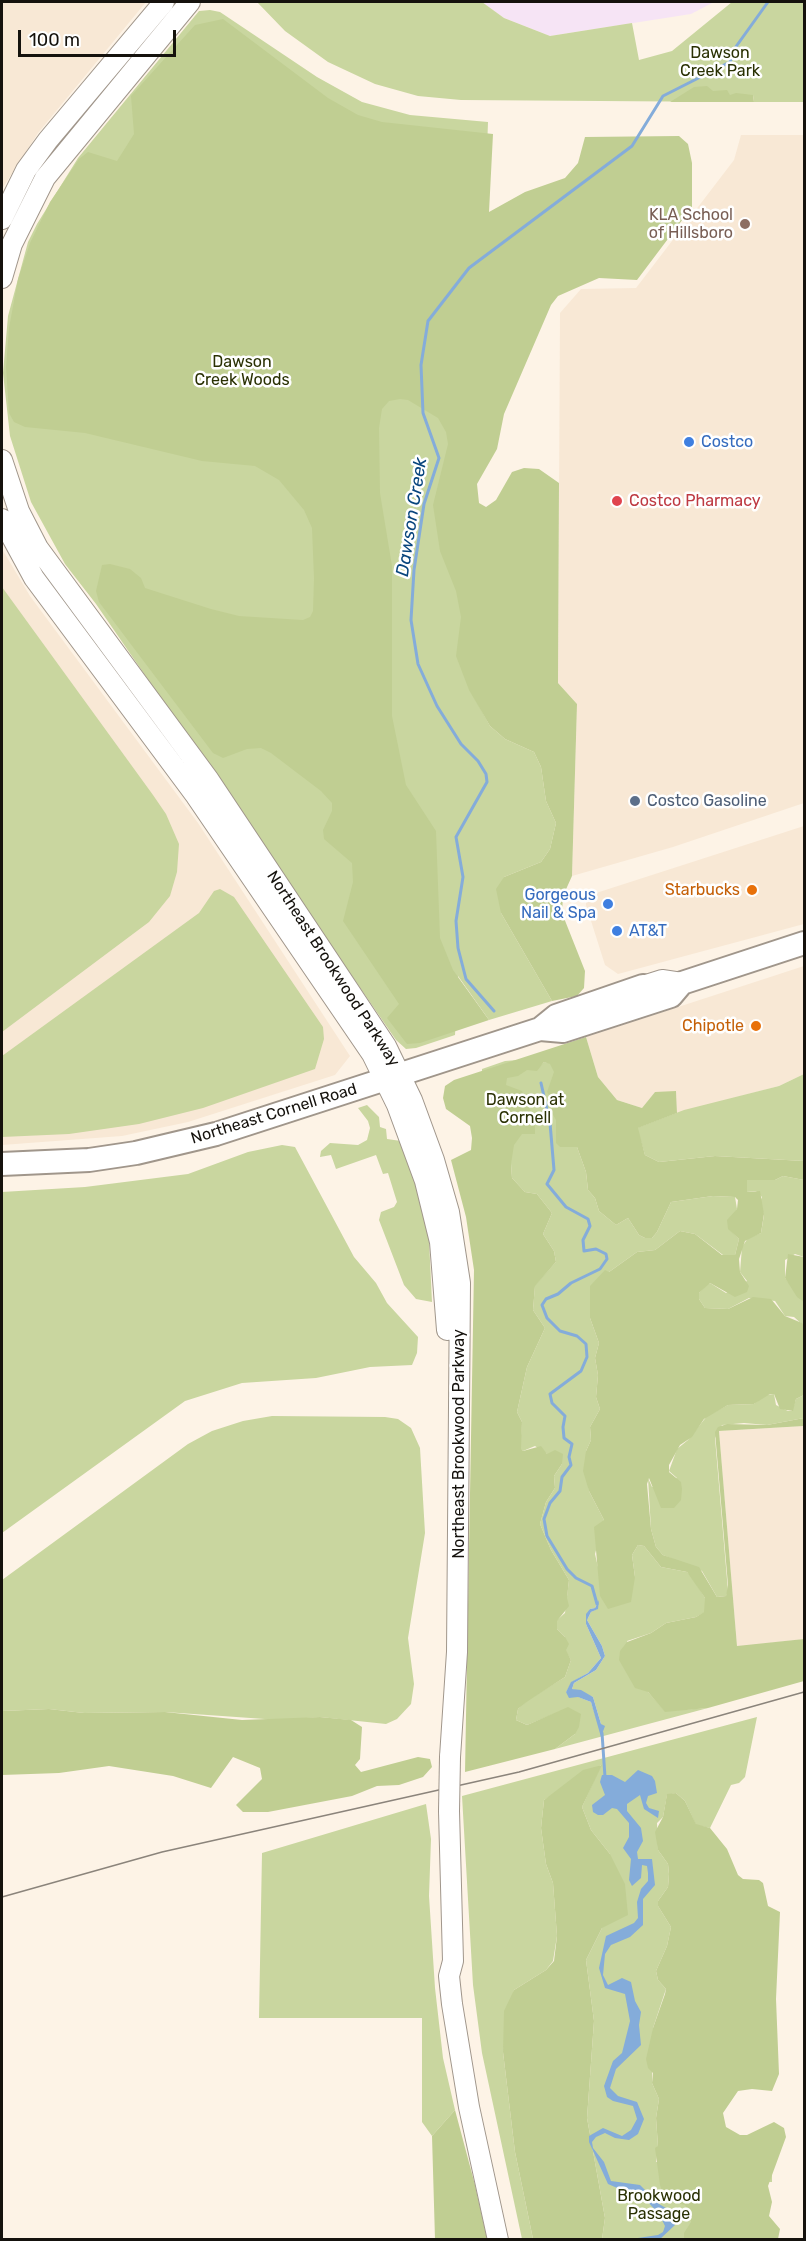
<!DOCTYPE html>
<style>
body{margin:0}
#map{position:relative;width:806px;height:2241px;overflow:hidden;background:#fdf3e6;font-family:Rubik,sans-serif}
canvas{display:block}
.frame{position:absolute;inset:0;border:3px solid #15120d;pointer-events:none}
.scale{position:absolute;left:18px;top:30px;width:158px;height:27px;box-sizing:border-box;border:3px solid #15120d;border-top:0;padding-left:8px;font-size:18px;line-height:21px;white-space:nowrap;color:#15120d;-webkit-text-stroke:4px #fff;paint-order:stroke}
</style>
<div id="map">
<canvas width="806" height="2241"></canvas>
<div class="frame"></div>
<div class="scale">100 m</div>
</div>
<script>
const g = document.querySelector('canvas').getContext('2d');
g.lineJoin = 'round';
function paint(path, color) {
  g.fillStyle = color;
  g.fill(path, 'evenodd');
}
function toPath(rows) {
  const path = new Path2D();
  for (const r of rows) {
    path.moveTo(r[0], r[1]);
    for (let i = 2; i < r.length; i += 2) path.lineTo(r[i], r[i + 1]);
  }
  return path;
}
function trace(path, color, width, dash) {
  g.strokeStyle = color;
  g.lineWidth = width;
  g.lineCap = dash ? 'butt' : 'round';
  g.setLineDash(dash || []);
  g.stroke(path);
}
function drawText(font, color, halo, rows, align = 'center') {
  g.font = font + ' Rubik,sans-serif';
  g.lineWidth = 5;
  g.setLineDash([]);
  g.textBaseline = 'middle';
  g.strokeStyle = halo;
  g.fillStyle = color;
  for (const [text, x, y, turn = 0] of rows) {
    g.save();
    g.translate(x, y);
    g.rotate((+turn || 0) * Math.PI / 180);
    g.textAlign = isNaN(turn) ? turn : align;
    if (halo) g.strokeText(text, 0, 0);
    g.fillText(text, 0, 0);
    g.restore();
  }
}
paint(toPath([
 [2,2,146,2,38,133,2,189],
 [741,135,804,135,804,803,673,847,572,876,577,704,558,683,560,313,581,289,636,288,734,160],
 [2,549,30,596,198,823,350,1056,335,1075,188,1122,122,1136,2,1145],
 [804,826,804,924,618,974,605,965,586,905,586,900,593,894],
 [804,966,804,1074,779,1086,677,1113,676,1092,655,1092,642,1108,617,1100,598,1077,586,1037],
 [804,1426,804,1639,737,1647,719,1431]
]), '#f8e8d5');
paint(toPath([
 [482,2,714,2,691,14,550,36,504,18]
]), '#f6e4f5');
paint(toPath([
 [257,2,482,2,504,18,550,36,632,23,639,60,672,51,732,2,804,2,804,102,754,102,753,95,739,102,461,100,418,96,375,84,328,62,285,31],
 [210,10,220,12,317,77,362,102,410,115,488,122,468,686,490,726,505,739,534,752,541,767,546,801,556,823,550,849,541,862,504,877,501,913,552,1001,489,1020,458,976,455,1035,416,1048,406,1049,396,1040,96,604,65,564,31,502,10,436,3,373,8,316,28,242,37,224,78,158,199,11],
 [2,587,153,795,166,814,179,844,177,872,170,896,149,922,2,1032],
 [220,889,234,897,323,1027,324,1039,315,1069,203,1108,139,1124,69,1134,2,1137,2,1056,199,913,214,891],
 [530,1059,541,1065,544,1062,555,1064,560,1147,577,1147,586,1172,588,1190,595,1198,599,1211,616,1225,628,1218,639,1235,645,1238,652,1238,657,1232,671,1202,713,1196,735,1197,737,1209,729,1229,739,1239,735,1255,723,1255,695,1234,680,1231,655,1250,637,1252,609,1272,590,1318,599,1343,595,1358,598,1375,596,1397,600,1409,590,1427,591,1440,586,1451,589,1491,604,1520,595,1554,600,1576,600,1596,635,1577,632,1555,638,1545,644,1546,661,1567,687,1572,692,1577,705,1598,705,1612,696,1617,666,1623,651,1633,627,1641,648,1692,665,1711,708,1708,555,1749,575,1734,568,1708,527,1725,516,1720,518,1709,528,1700,565,1677,571,1660,565,1650,565,1637,557,1629,556,1621,565,1613,569,1580,551,1550,540,1524,546,1502,555,1488,554,1476,562,1464,535,1446,523,1451,520,1449,522,1422,517,1412,527,1367,545,1328,533,1310,535,1285,556,1262,554,1251,543,1234,552,1213,537,1194,525,1192,512,1178,511,1164,481,1162,482,1069,505,1061],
 [598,1601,597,1609,591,1612,587,1620,602,1646,605,1656,596,1670,574,1683,572,1689,593,1697,601,1724,602,1736,591,1702,566,1692,572,1682,588,1673,601,1658,586,1624,590,1609,595,1608],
 [804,1074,804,1161,715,1156,659,1162,645,1155,637,1128,684,1110,779,1086],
 [367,1105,379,1117,380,1127,386,1129,387,1139,401,1141,414,1176,429,1240,432,1302,416,1299,404,1285,379,1220,381,1212,394,1207,397,1202,388,1173,383,1174,376,1155,336,1169,331,1155,320,1157,321,1151,330,1143,358,1145,367,1140,370,1128,368,1121,358,1108],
 [282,1145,295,1147,354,1257,376,1283,387,1303,418,1337,417,1353,412,1365,370,1367,316,1378,242,1383,185,1401,2,1533,2,1192,85,1187,188,1174,248,1152],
 [783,1176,804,1180,804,1257,795,1254,785,1260,785,1278,804,1302,804,1326,794,1317,785,1316,775,1301,749,1298,728,1309,705,1308,699,1299,699,1293,706,1285,710,1283,726,1293,747,1281,740,1272,742,1247,748,1238,761,1233,764,1215,760,1202,762,1197,756,1191,747,1192,747,1180,775,1180],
 [774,1394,776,1405,788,1411,792,1411,796,1399,804,1395,804,1418,767,1425,744,1423,722,1425,715,1438,728,1591,726,1596,717,1597,702,1571,663,1555,656,1547,651,1529,648,1478,652,1487,677,1478,669,1471,677,1449,688,1440,707,1416,728,1405,754,1404,765,1395],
 [272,1416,385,1417,398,1419,411,1428,420,1448,425,1533,408,1638,414,1684,411,1704,397,1719,386,1724,320,1717,279,1720,165,1712,84,1713,49,1709,2,1711,2,1580,188,1444,212,1431,243,1421],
 [757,1717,745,1777,739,1783,731,1785,710,1828,696,1825,685,1801,676,1793,667,1795,663,1817,657,1823,658,1850,668,1864,669,1874,668,1887,658,1901,658,1906,671,1927,667,1946,656,1971,658,1980,666,1989,653,2028,652,2083,659,2099,656,2118,658,2146,656,2162,772,2170,772,2182,738,2182,703,2239,602,2239,605,2218,587,2118,594,2021,586,1960,602,1928,610,1854,591,1830,582,1807,601,1765,544,1800,541,1828,546,1864,553,1883,557,1936,553,1961,546,1970,514,1990,503,2052,515,2152,533,2239,522,2239,482,2053,473,1985,462,1796],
 [426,1804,431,1839,429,1896,435,1988,443,2058,455,2110,432,2136,422,2122,422,2018,259,2018,262,1853]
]), '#c9d69f');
paint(toPath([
 [223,19,328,98,358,115,382,122,493,134,489,212,525,192,565,178,578,163,585,137,679,136,688,144,692,163,692,207,637,280,599,278,558,296,551,305,504,414,497,449,477,484,479,503,486,507,496,500,512,472,524,468,539,469,559,483,558,683,577,704,572,876,563,896,562,913,585,971,584,988,577,996,552,1001,501,913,496,889,504,877,541,862,550,849,556,823,546,801,541,767,534,752,505,739,490,726,469,690,456,656,461,617,456,591,440,551,433,505,448,444,446,432,438,418,408,400,400,399,389,401,382,409,379,428,380,493,392,566,392,716,406,785,436,831,440,938,453,970,489,1020,420,1043,407,1044,387,1018,399,1004,343,921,353,882,352,863,324,839,323,830,332,811,332,803,321,791,271,753,261,748,247,749,223,758,213,753,99,602,96,591,102,565,110,564,130,569,141,578,145,588,211,609,239,616,303,620,310,617,313,611,314,578,312,528,304,510,279,480,255,466,202,461,85,433,25,427,14,422,9,413,6,367,9,328,18,279,30,243,50,202,79,159,88,152,117,161,134,134,131,96,195,25],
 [707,86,713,91,727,90,730,95,736,93,753,95,754,102,670,102,694,87],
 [586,1037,598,1077,617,1100,642,1108,655,1092,676,1091,677,1113,638,1128,645,1155,659,1162,715,1156,804,1161,804,1180,783,1176,775,1180,747,1180,747,1192,760,1191,764,1214,761,1233,745,1241,739,1259,740,1272,749,1286,747,1292,735,1297,710,1283,699,1293,699,1299,705,1308,728,1309,753,1297,771,1299,785,1316,802,1323,804,1326,804,1395,796,1399,793,1411,780,1409,774,1394,770,1394,754,1404,728,1405,704,1419,692,1437,680,1445,669,1465,669,1472,681,1482,682,1489,681,1500,674,1508,661,1508,649,1478,647,1484,651,1529,656,1547,663,1555,699,1567,717,1597,726,1596,728,1585,715,1432,718,1427,727,1424,767,1425,804,1418,804,1426,719,1431,737,1646,804,1639,804,1681,708,1708,665,1712,648,1692,635,1688,619,1660,620,1651,627,1642,651,1633,666,1623,696,1617,704,1612,705,1598,687,1572,661,1567,644,1546,638,1545,632,1555,635,1577,631,1602,608,1609,600,1596,594,1527,604,1520,589,1491,583,1471,586,1451,591,1440,590,1427,600,1409,596,1397,598,1375,595,1358,599,1343,590,1318,590,1286,605,1270,609,1272,637,1252,655,1250,680,1231,695,1234,722,1255,735,1255,739,1239,728,1229,727,1220,737,1209,738,1200,735,1197,713,1196,671,1202,657,1232,652,1238,645,1238,639,1235,628,1218,616,1225,599,1211,595,1198,588,1190,586,1172,577,1147,560,1147,556,1143,556,1120,552,1113,552,1099,547,1092,554,1072,550,1064,544,1062,537,1071,527,1070,518,1076,507,1078,506,1085,522,1091,535,1121,535,1134,522,1134,514,1145,511,1164,512,1178,525,1192,537,1194,552,1213,543,1234,554,1251,556,1262,535,1286,533,1310,545,1328,527,1367,517,1412,522,1422,521,1449,523,1451,541,1446,547,1454,555,1450,563,1454,562,1464,554,1476,555,1488,546,1502,540,1524,551,1550,569,1580,567,1598,569,1606,557,1621,557,1629,565,1637,569,1644,566,1650,571,1660,565,1677,528,1701,518,1709,516,1720,527,1725,568,1707,581,1714,579,1727,575,1734,555,1749,465,1772,474,1270,466,1217,451,1160,471,1150,472,1138,470,1126,446,1109,443,1098,445,1086,454,1080],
 [788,1254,804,1257,804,1302,797,1297,785,1278],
 [49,1709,84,1713,165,1712,242,1720,320,1717,351,1720,362,1727,360,1759,355,1765,361,1772,418,1757,430,1759,432,1767,423,1777,399,1785,377,1786,352,1796,268,1812,243,1812,236,1805,262,1779,260,1768,233,1757,211,1788,173,1776,109,1766,59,1773,2,1775,2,1711],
 [602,1765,582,1807,591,1830,610,1854,625,1884,628,1915,602,1928,586,1960,594,2021,587,2118,605,2218,602,2239,533,2239,515,2152,503,2052,504,2011,514,1990,546,1970,554,1961,557,1936,553,1883,546,1864,541,1828,544,1800,583,1770],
 [676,1793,685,1801,696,1824,710,1828,727,1849,738,1875,743,1879,759,1880,763,1883,768,1906,780,1912,776,1999,779,2074,772,2091,752,2089,738,2091,723,2113,726,2127,740,2135,747,2135,774,2122,784,2128,786,2137,768,2186,772,2202,769,2216,780,2229,778,2239,684,2239,684,2233,691,2222,690,2213,685,2205,672,2202,663,2194,660,2185,655,2148,658,2146,656,2118,659,2099,652,2083,653,2073,648,2068,646,2059,653,2028,665,1994,666,1989,658,1980,656,1971,667,1946,671,1927,658,1906,658,1901,668,1887,669,1874,668,1864,658,1850,655,1832,663,1817,667,1794],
 [455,2110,475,2185,487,2239,435,2239,432,2136]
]), '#c0ce92');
paint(toPath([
 [599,1600,598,1609,591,1612,587,1620,602,1646,605,1656,596,1670,574,1683,572,1689,581,1690,593,1697,601,1724,605,1726,601,1737,591,1702,578,1697,569,1698,566,1692,571,1682,588,1673,601,1658,586,1624,586,1614,590,1609,595,1608],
 [638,1770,652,1776,655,1781,657,1793,648,1796,646,1803,649,1808,659,1811,658,1818,644,1809,640,1795,627,1804,627,1811,641,1828,643,1841,637,1852,638,1859,652,1859,655,1885,643,1899,643,1925,630,1937,611,1945,605,1954,603,1975,608,1985,622,1978,631,1982,635,2001,641,2012,639,2025,641,2045,616,2069,610,2088,618,2096,637,2102,644,2119,638,2134,629,2140,615,2138,605,2133,596,2137,592,2142,593,2148,604,2162,611,2181,640,2185,659,2204,673,2212,675,2225,659,2240,631,2239,658,2235,663,2232,665,2226,659,2214,647,2201,608,2184,589,2142,589,2136,603,2128,622,2136,631,2130,637,2119,633,2106,613,2101,607,2097,604,2086,613,2061,622,2053,630,2021,625,1994,605,1988,599,1968,606,1936,634,1923,638,1918,637,1902,641,1889,648,1881,648,1873,647,1866,642,1865,641,1878,632,1886,629,1880,631,1859,623,1848,629,1837,629,1823,617,1809,612,1808,603,1815,598,1815,593,1812,592,1805,605,1795,600,1782,602,1775,612,1775,625,1782]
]), '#84acda');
trace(toPath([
 [494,1011,466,979,458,948,456,921,463,877,456,837,487,782,486,774,478,761,461,744,437,706,418,664,411,620,414,570,424,504,439,458,423,413,421,365,428,321,469,268,632,146,663,96,730,62,735,48,768,2],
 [541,1083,550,1123,554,1170,547,1184,566,1207,588,1219,590,1226,583,1240,584,1251,596,1249,606,1254,607,1259,600,1269,571,1283,558,1294,546,1299,542,1305,547,1318,560,1331,577,1336,586,1344,587,1357,581,1371,550,1394,552,1403,565,1416,563,1427,564,1438,572,1444,569,1457,571,1465,562,1477,560,1491,550,1503,544,1519,547,1536,567,1569,576,1578,592,1586,597,1604],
 [602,1733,605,1777]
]), '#84acda', 3);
const major = toPath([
 [2,219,26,170,48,140,164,2],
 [2,278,12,244,45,178,190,2],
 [2,460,19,511,38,548,209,780,386,1046,412,1100,434,1160,449,1212,460,1283,457,1652,450,1757],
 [2,519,34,578,196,796,372,1054,397,1105,425,1181,440,1242,447,1330],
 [643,986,662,980,682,983],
 [449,1811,453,1961,449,1976,452,2004,469,2107,498,2240]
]);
const highway = toPath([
 [540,1029,563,1031,671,996,682,983,804,943],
 [2,1164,89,1160,136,1153,216,1134,540,1029,556,1016,643,986]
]);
trace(major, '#a0968b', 22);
trace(highway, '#a0968b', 26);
trace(major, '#fff', 20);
trace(highway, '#fff', 22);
trace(toPath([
 [2,1897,162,1852,519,1772,804,1692]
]), '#8b847b', 1.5);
const majorBridge = toPath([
 [449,1811,450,1757]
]);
trace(majorBridge, '#a0968b', 22, []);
trace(majorBridge, '#fff', 20);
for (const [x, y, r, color] of [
 [745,224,6,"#8d6e63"],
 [689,442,6,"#3f7fe0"],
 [617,501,6,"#e0444e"],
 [635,801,6,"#5c6f8a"],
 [752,890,6,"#e8710a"],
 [608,904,6,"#3f7fe0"],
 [617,931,6,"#3f7fe0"],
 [756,1026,6,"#e8710a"]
]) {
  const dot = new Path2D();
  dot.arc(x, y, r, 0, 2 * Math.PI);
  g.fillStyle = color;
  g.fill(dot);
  trace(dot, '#fff', 2);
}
drawText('16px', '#2a3103', '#fff', [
 ["Dawson",720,53],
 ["Creek Park",720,71],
 ["Dawson",242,362],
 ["Creek Woods",242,380],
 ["Dawson at",525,1100],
 ["Cornell",525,1118],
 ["Brookwood",659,2196],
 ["Passage",659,2214]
]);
drawText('16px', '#785e54', '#fff', [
 ["KLA School",733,215],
 ["of Hillsboro",733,233]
], 'right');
drawText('16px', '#366cbe', '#fff', [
 ["Costco",701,442],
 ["Gorgeous",596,895,"right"],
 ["Nail & Spa",596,913,"right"],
 ["AT&T",629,931]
], 'left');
drawText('16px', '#be3a42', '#fff', [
 ["Costco Pharmacy",629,501]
], 'left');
drawText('16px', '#4e5e75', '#fff', [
 ["Costco Gasoline",647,801]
], 'left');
drawText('16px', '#c56008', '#fff', [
 ["Starbucks",740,890],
 ["Chipotle",744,1026]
], 'right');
drawText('16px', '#15120d', '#fff', [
 ["Northeast Brookwood Parkway",333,969,57],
 ["Northeast Cornell Road",274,1114,-17],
 ["Northeast Brookwood Parkway",459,1444,-90]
]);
drawText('italic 18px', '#08457d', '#fff', [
 ["Dawson Creek",412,517,-81]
]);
</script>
